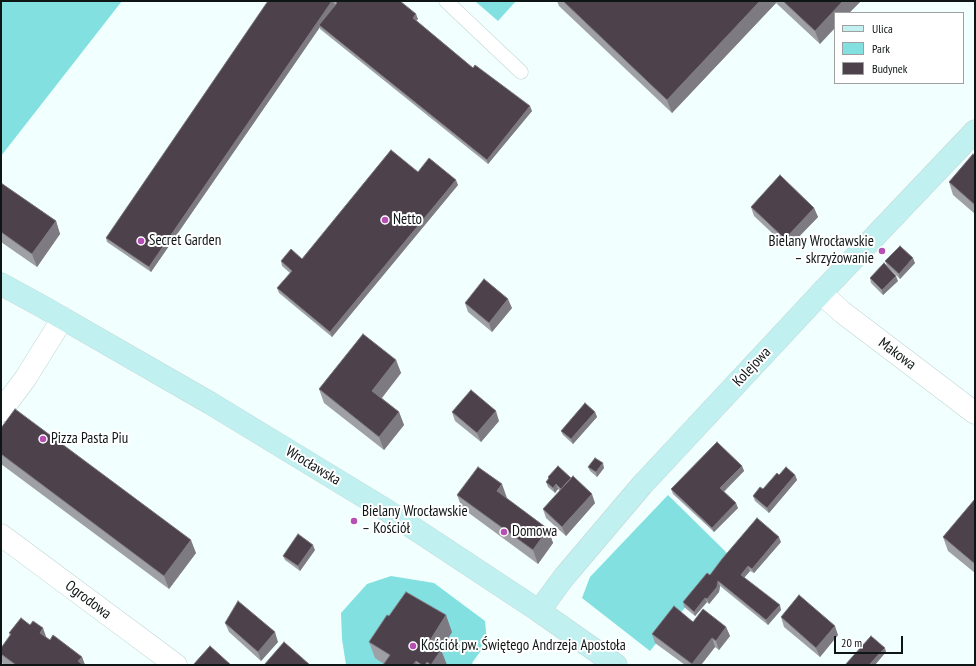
<!DOCTYPE html>
<meta charset="utf-8">
<style>
body{margin:0}
#map{position:relative;width:976px;height:666px;overflow:hidden;background:#f1fffe;font-family:"PT Sans Narrow",sans-serif}
canvas{display:block}
.frame{position:absolute;inset:0;border:2px solid #0e1515;pointer-events:none}
.legend{position:absolute;left:834px;top:12px;width:130px;height:72px;box-sizing:border-box;background:#fff;border:1px solid #9fa1a1;margin:0;padding:5px 7px;list-style:none;font-size:12px;color:#0e1515}
.legend li{display:flex;align-items:center;gap:8px;height:20px}
.legend b{width:20px;border:1px solid #9fa1a1}
.scale{position:absolute;left:834px;top:636px;width:69px;height:18px;box-sizing:border-box;border:2px solid #0e1515;border-top:0;padding-left:5px;font-size:12px;line-height:14px;white-space:nowrap;color:#0e1515;-webkit-text-stroke:3px #fff;paint-order:stroke}
</style>
<div id="map">
<canvas width="976" height="666"></canvas>
<div class="frame"></div>
<ul class="legend">
<li><b style="height:5px;background:#c1f0f1"></b>Ulica</li>
<li><b style="height:11px;background:#82e0e0"></b>Park</li>
<li><b style="height:11px;background:#4d414c"></b>Budynek</li>
</ul>
<div class="scale">20 m</div>
</div>
<script>
const g = document.querySelector('canvas').getContext('2d');
g.lineJoin = 'round';
function paint(path, color) {
  g.fillStyle = color;
  g.fill(path, 'evenodd');
}
function toPath(rows) {
  const path = new Path2D();
  for (const r of rows) {
    path.moveTo(r[0], r[1]);
    for (let i = 2; i < r.length; i += 2) path.lineTo(r[i], r[i + 1]);
  }
  return path;
}
function trace(path, color, width, dash) {
  g.strokeStyle = color;
  g.lineWidth = width;
  g.lineCap = dash ? 'butt' : 'round';
  g.setLineDash(dash || []);
  g.stroke(path);
}
function drawText(font, color, halo, rows, align = 'center') {
  g.font = font + ' "PT Sans Narrow",sans-serif';
  g.lineWidth = 4;
  g.setLineDash([]);
  g.textBaseline = 'middle';
  g.strokeStyle = halo;
  g.fillStyle = color;
  for (const [text, x, y, turn = 0] of rows) {
    g.save();
    g.translate(x, y);
    g.rotate((+turn || 0) * Math.PI / 180);
    g.textAlign = isNaN(turn) ? turn : align;
    if (halo) g.strokeText(text, 0, 0);
    g.fillText(text, 0, 0);
    g.restore();
  }
}
paint(toPath([
 [1,1,122,1,1,156],
 [475,1,516,1,498,21],
 [668,495,728,554,650,651,582,598,590,577],
 [391,576,434,583,485,621,487,642,472,663,474,665,346,665,342,639,341,613,367,584]
]), '#82e0e0');
const lane = toPath([
 [446,1,521,72]
]);
const street = toPath([
 [821,293,842,312,975,413],
 [1,411,25,379,63,318],
 [1,535,176,665]
]);
const secondary = toPath([
 [1,284,43,307,210,403,386,510,539,611,616,665],
 [539,611,564,577,642,485,821,293,975,131]
]);
trace(lane, '#bfd5d4', 15);
trace(street, '#bfd5d4', 23);
trace(secondary, '#bfd5d4', 23);
trace(lane, '#fff', 14);
trace(street, '#fff', 22);
trace(secondary, '#c1f0f1', 22);
paint(toPath([
 [268,1,400,1,418,19,416,20,473,68,532,111,488,164,320,29,320,27,151,272,107,242,106,238],
 [557,1,861,1,849,13,835,13,820,44,776,3,672,113,559,6],
 [975,156,975,214,953,195,949,182],
 [418,172,458,185,332,337,279,293,277,288,290,273,282,266,281,261,302,259],
 [1,183,56,221,60,234,37,267,1,242],
 [751,207,814,208,818,217,788,248,754,216],
 [885,261,915,263,900,279,887,266],
 [870,278,898,281,883,295,871,283],
 [465,303,512,308,492,332,468,312],
 [396,360,401,373,382,398,399,412,404,425,384,450,324,403,319,389],
 [452,412,499,421,481,442,455,421],
 [595,412,597,417,573,444,563,435,561,431],
 [1,428,196,553,169,589,1,464],
 [742,466,744,471,724,492,738,508,714,532,673,494,671,489],
 [588,467,604,468,597,477,590,471],
 [779,475,795,475,797,480,769,513,755,501,753,496,763,489],
 [548,477,595,503,566,536,546,518,543,509,560,491,558,489,555,493,548,487,546,482,549,479],
 [457,495,507,498,506,498,548,529,553,543,538,564,462,508],
 [975,499,975,573,948,551,943,537],
 [781,542,754,573,750,571,744,578,781,610,768,625,720,586,719,592,709,604,707,602,695,616,684,607,683,602,710,575],
 [315,550,300,571,285,560,283,556],
 [781,617,838,635,820,657,784,627],
 [693,622,726,627,730,636,719,650,715,647,701,665,685,665,655,643,652,634],
 [225,623,278,642,261,661,229,632],
 [452,632,441,650,447,665,383,665,384,664,375,658,369,642],
 [9,633,47,638,50,640,82,657,85,665,3,665,1,659,1,648,10,636]
]), '#9fa0a5');
paint(toPath([
 [332,1,333,1,335,5,319,25,320,27,151,272,149,267],
 [760,1,775,1,776,3,672,113,667,100],
 [843,1,861,1,849,13,835,13,835,28,820,44,815,31],
 [416,14,418,19,415,22,413,18],
 [530,106,532,111,488,164,487,160],
 [456,180,458,185,332,337,330,332],
 [814,208,818,217,788,248,785,239],
 [56,221,60,234,37,267,32,254],
 [913,258,915,263,900,279,899,274],
 [896,276,898,281,883,295,882,290],
 [508,299,512,308,492,332,489,323],
 [396,360,401,373,377,404,372,391],
 [496,411,499,421,481,442,477,433],
 [399,412,404,425,384,450,379,437],
 [595,412,597,417,573,444,571,439],
 [603,463,604,468,597,477,596,472],
 [742,466,744,471,722,493,720,488],
 [795,475,797,480,769,513,767,508],
 [502,484,507,498,502,505,497,491],
 [556,484,558,489,555,493,553,488],
 [592,494,595,503,566,536,562,527],
 [736,503,738,508,714,532,712,528],
 [548,529,553,543,538,564,533,550],
 [779,537,781,542,754,573,752,569],
 [191,540,196,553,169,589,164,576],
 [313,545,315,550,300,571,298,566],
 [748,566,750,571,742,580,741,575],
 [718,581,720,586,719,592,709,604,707,599],
 [705,598,707,602,695,616,694,612],
 [780,605,781,610,768,625,766,620],
 [446,615,452,632,435,659,429,642],
 [835,626,838,635,820,657,816,648],
 [726,627,730,636,719,650,716,641],
 [43,628,48,642,40,633],
 [275,632,278,642,261,661,258,652],
 [712,638,715,647,701,665,692,665,692,664],
 [885,648,886,652,875,665,869,665],
 [441,650,447,665,431,665],
 [82,657,85,665,80,665,78,661],
 [416,661,417,665,413,665]
]), '#7e7a81');
const building = toPath([
 [268,1,332,1,149,267,106,238,268,1],
 [335,1,400,1,416,14,413,18,473,68,475,65,530,106,487,160,319,25,337,3,335,1],
 [563,1,760,1,667,100,563,1],
 [783,1,843,1,815,31,783,1],
 [391,150,418,172,429,158,456,180,330,332,277,288,292,271,281,261,291,249,302,259,391,150],
 [973,154,975,156,975,205,949,182,973,154],
 [780,175,814,208,785,239,751,207,780,175],
 [1,183,56,221,32,254,1,232,1,183],
 [900,246,913,258,899,274,885,261,900,246],
 [884,263,896,276,882,290,870,278,884,263],
 [484,279,508,299,489,323,465,303,484,279],
 [363,334,396,360,372,391,399,412,379,437,319,389,363,334],
 [471,390,496,411,477,433,452,412,471,390],
 [585,403,595,412,571,439,561,431,585,403],
 [15,409,191,540,164,576,1,454,1,428,15,409],
 [717,442,742,466,720,488,736,503,712,528,671,489,717,442],
 [595,458,603,463,596,472,588,467,595,458],
 [558,466,571,478,561,489,556,484,553,488,546,482,549,478,548,477,558,466],
 [478,467,502,484,497,491,548,529,533,550,457,495,478,467],
 [786,467,795,475,767,508,753,496,760,487,763,489,777,473,779,475,786,467],
 [573,476,592,494,562,527,543,509,573,476],
 [975,499,975,564,943,537,975,499],
 [757,518,779,537,752,569,748,566,741,575,780,605,766,620,718,581,717,587,707,599,705,598,694,612,683,602,707,573,710,575,722,559,757,518],
 [298,534,313,545,298,566,283,556,298,534],
 [406,592,446,615,429,642,441,650,431,665,427,662,425,665,422,665,416,661,413,665,383,665,390,655,369,642,387,615,389,616,406,592],
 [799,595,835,626,816,648,781,617,799,595],
 [238,601,275,632,258,652,225,623,238,601],
 [674,606,693,622,703,609,726,627,716,641,712,638,692,664,652,634,674,606],
 [21,618,30,625,33,621,43,628,40,633,50,640,53,635,82,657,78,661,83,665,16,665,1,654,1,648,11,634,9,633,21,618],
 [871,636,885,648,869,665,845,665,871,636],
 [284,642,310,665,264,665,284,642],
 [210,646,231,665,193,665,210,646]
]);
paint(building, '#4d414c');
trace(building, '#7e7a81', 1);
for (const [x, y, r, color] of [
 [385,220,4,"#b64fb3"],
 [141,241,4,"#b64fb3"],
 [882,251,4,"#b64fb3"],
 [43,439,4,"#b64fb3"],
 [354,521,4,"#b64fb3"],
 [504,532,4,"#b64fb3"],
 [413,646,4,"#b64fb3"]
]) {
  const dot = new Path2D();
  dot.arc(x, y, r, 0, 2 * Math.PI);
  g.fillStyle = color;
  g.fill(dot);
  trace(dot, '#fff', 1.5);
}
drawText('15px', '#0e1515', '#fff', [
 ["Netto",393,220],
 ["Secret Garden",149,241],
 ["Bielany Wrocławskie",874,242,"right"],
 ["– skrzyżowanie",874,259,"right"],
 ["Pizza Pasta Piu",51,439],
 ["Bielany Wrocławskie",362,512],
 ["– Kościół",362,529],
 ["Domowa",512,532],
 ["Kościół pw. Świętego Andrzeja Apostoła",421,646]
], 'left');
drawText('15px', '#0e1515', '#fff', [
 ["Makowa",897,354,37],
 ["Kolejowa",752,367,-47],
 ["Wrocławska",313,466,31],
 ["Ogrodowa",88,600,37]
]);
</script>
